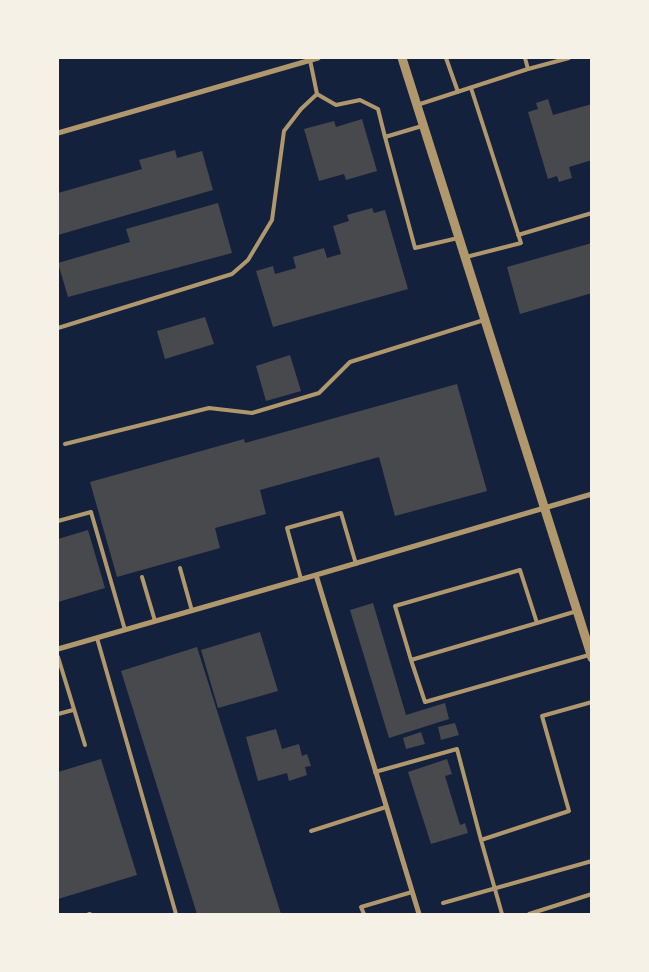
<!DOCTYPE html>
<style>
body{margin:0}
#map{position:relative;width:649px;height:972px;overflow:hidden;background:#14213d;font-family:"Public Sans",sans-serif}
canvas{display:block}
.frame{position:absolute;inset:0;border:59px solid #f6f1e7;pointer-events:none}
</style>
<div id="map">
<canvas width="649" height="972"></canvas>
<div class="frame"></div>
</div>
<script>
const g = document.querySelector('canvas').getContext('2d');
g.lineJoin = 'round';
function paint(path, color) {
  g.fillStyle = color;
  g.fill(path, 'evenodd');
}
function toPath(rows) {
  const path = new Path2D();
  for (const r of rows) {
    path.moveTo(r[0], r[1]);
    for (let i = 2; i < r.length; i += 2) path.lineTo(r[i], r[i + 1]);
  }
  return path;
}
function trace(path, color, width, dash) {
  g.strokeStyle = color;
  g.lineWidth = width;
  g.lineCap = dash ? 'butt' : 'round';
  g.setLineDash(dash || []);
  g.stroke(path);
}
paint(toPath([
 [548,99,553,115,592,104,592,160,569,167,572,178,559,182,557,176,548,179,528,112,538,109,536,103],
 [362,119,377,171,346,180,344,174,319,181,304,129,334,121,336,127],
 [175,150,177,158,202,151,213,190,58,235,58,193,142,169,139,160],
 [218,203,232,253,68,297,58,263,130,242,126,229],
 [372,208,374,213,385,210,408,289,273,327,256,271,273,266,275,274,296,268,293,257,324,248,327,258,341,254,333,226,349,221,347,215],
 [592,243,592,293,520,314,507,267],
 [205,317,214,344,165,359,157,331],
 [290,355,301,391,266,401,256,366],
 [457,384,487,491,395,516,379,457,260,490,266,514,215,528,220,548,117,577,90,482,244,439,245,443],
 [88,530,105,588,58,602,58,539],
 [373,603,406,715,445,703,449,719,389,738,350,610],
 [260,632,278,691,218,708,201,650],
 [197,647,281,914,197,914,121,671],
 [455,723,459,735,441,740,438,727],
 [276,729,282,749,299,744,302,756,307,754,311,766,305,767,307,775,289,781,287,773,258,781,246,737],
 [421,732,425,744,406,749,403,738],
 [101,759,137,875,58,899,58,772],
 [447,759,452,774,445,776,460,825,465,823,468,833,431,844,408,772]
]), '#48494c');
trace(toPath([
 [446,58,458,92],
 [310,60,317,94,336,105,360,100,378,109,385,137],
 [528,69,569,58],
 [417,105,528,69,525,58],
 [422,126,385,137,415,248,458,238],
 [518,235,592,213],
 [466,257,521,243,471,88],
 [58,328,232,274,248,260,272,220,284,131,301,109,317,94],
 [65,444,209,408,252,413,319,393,350,362,484,320],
 [58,521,91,512,125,630],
 [180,568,192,611],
 [142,577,155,621],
 [301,579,287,528,341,513,356,564],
 [537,623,520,570,395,606,411,660,537,623,577,611],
 [97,638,176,914],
 [58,657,85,745],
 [411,660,425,702,589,655],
 [58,714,73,710],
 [375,772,457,749,481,840],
 [311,831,386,807],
 [443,903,592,861],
 [89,914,90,914],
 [364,914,361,907,412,892],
 [502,914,481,840,569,811,542,716,592,702],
 [529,914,592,894]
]), '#b1986c', 4);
trace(toPath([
 [58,133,318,58],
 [316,575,419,914],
 [58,649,316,575,592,494]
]), '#b1986c', 5);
trace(toPath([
 [402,58,592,658]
]), '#b1986c', 9);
</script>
